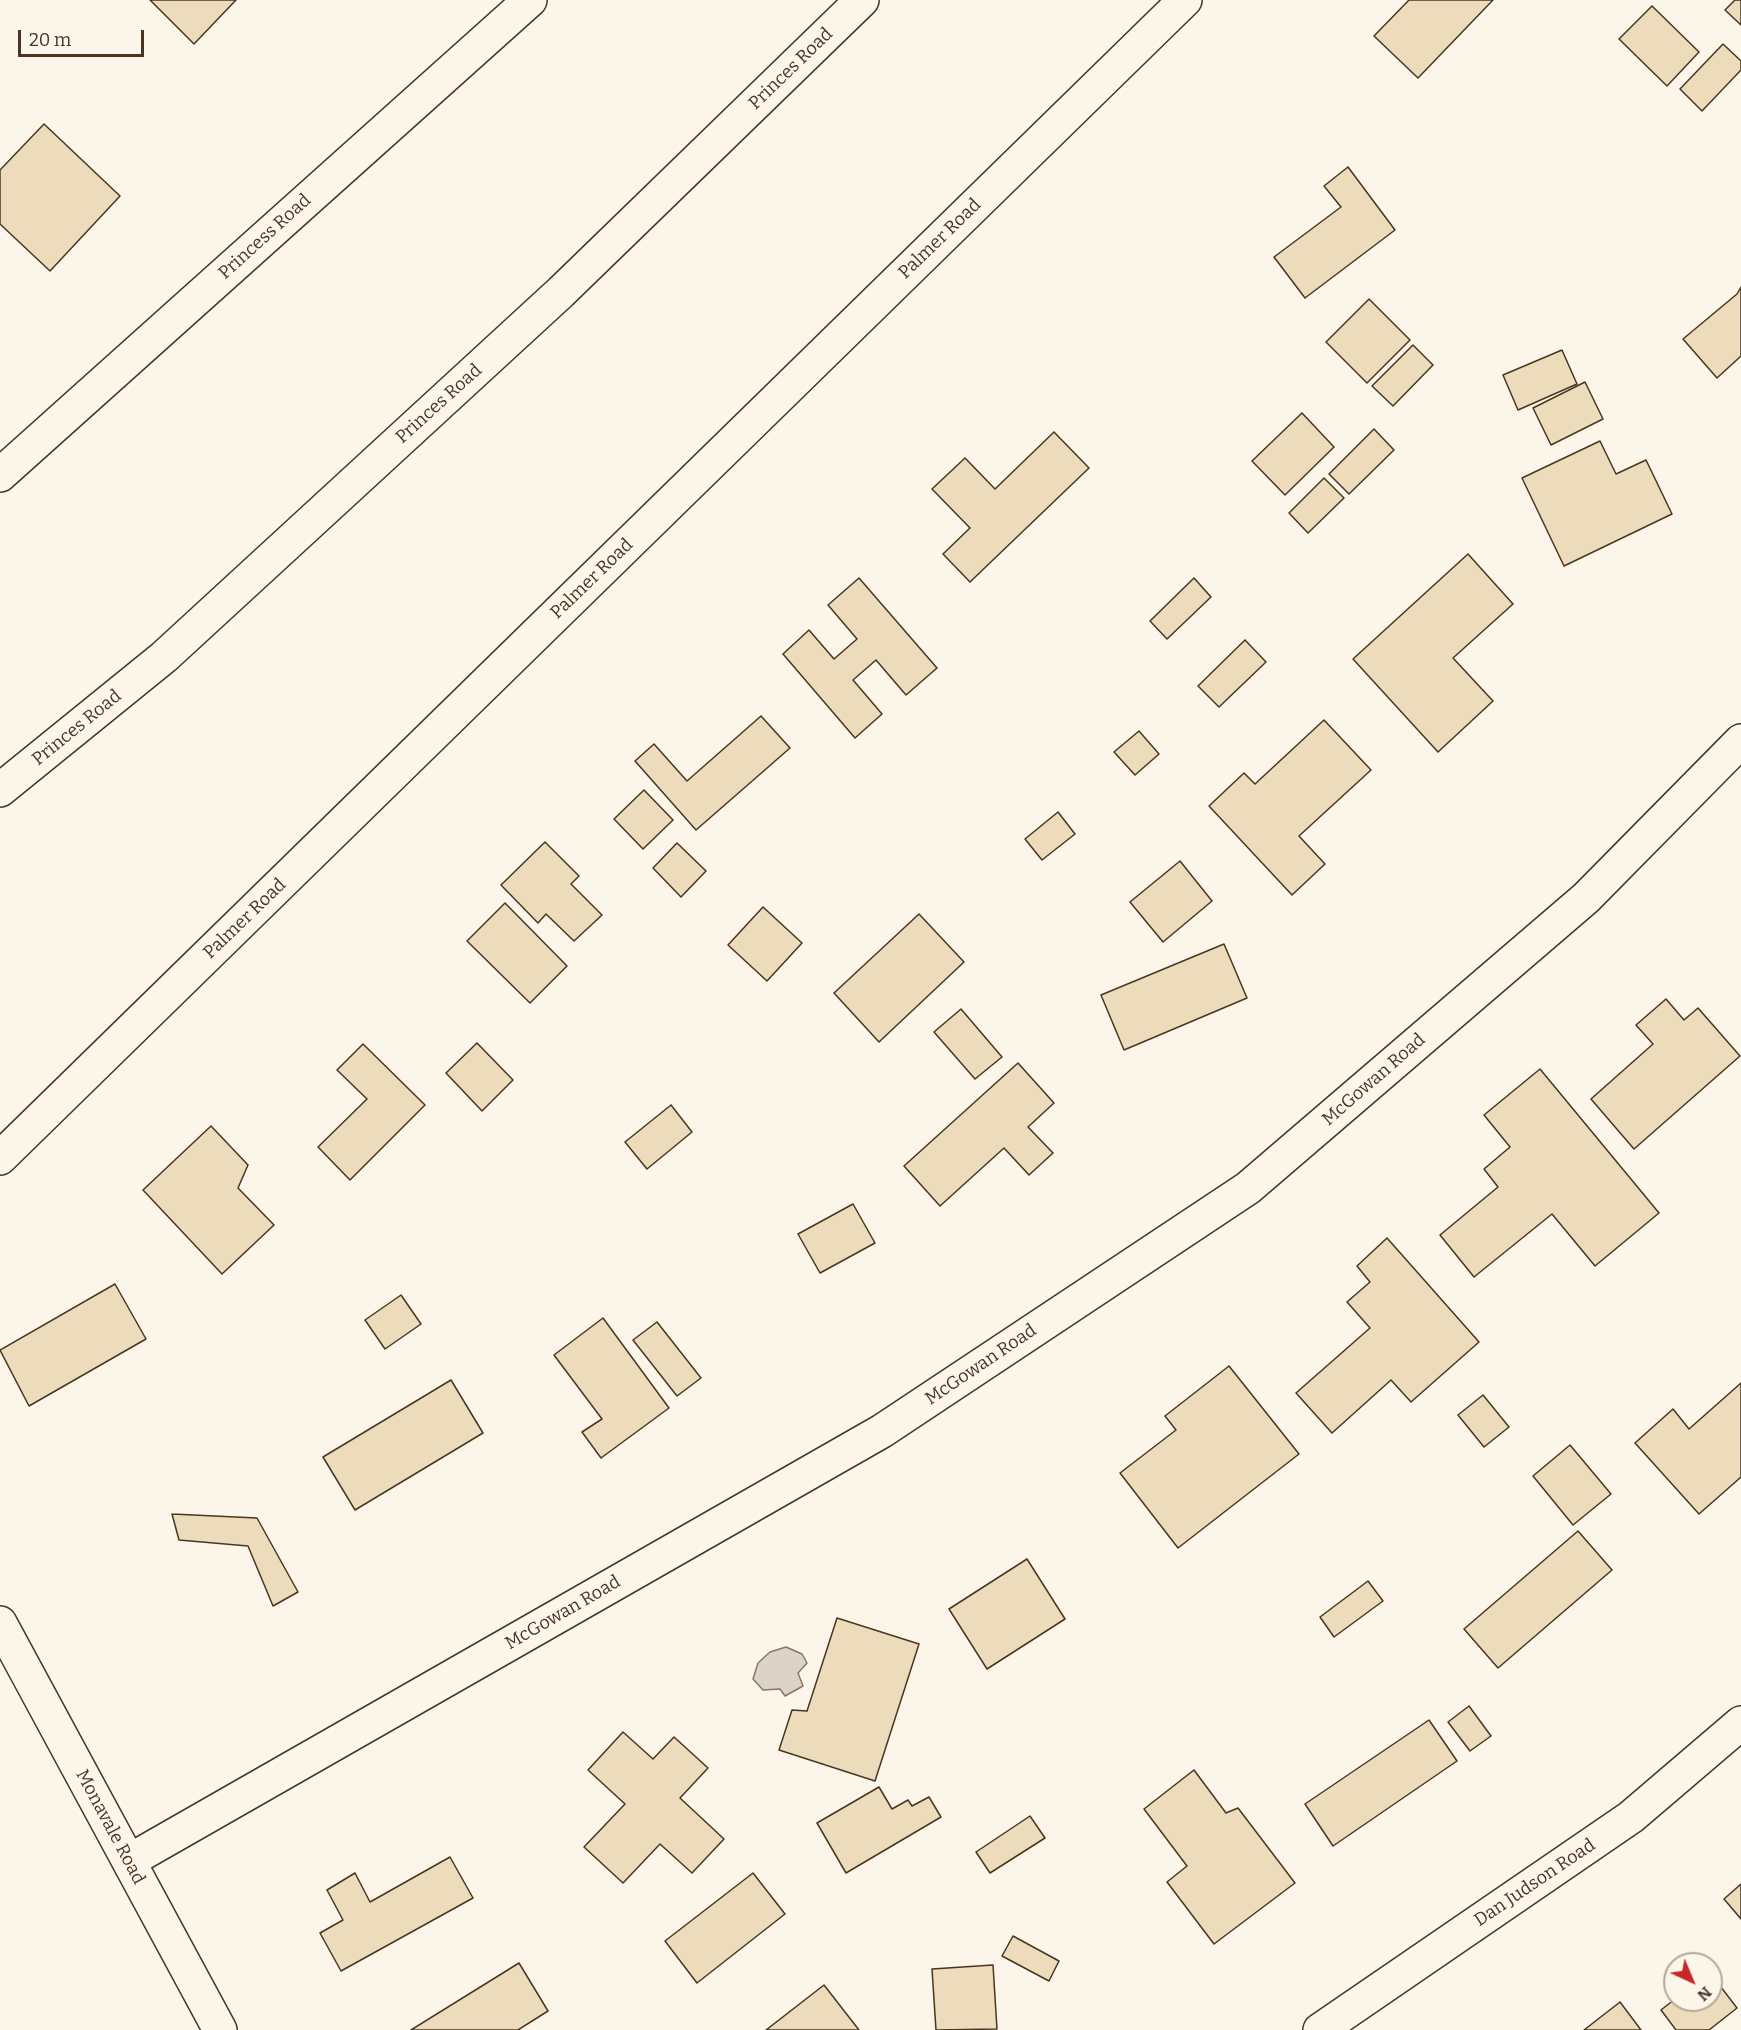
<!DOCTYPE html>
<style>
body{margin:0}
#map{position:relative;width:1741px;height:2030px;overflow:hidden;background:#fbf6e9;font-family:Bitter,serif}
canvas{display:block}
.north{position:absolute;left:1663px;top:1952px;width:60px;height:60px;box-sizing:border-box;background:#fbf6e9;border:2px solid #b4a999;border-radius:50%;rotate:136deg;font-size:16px;font-weight:700;line-height:24px;text-align:center;color:#4a3520}
.north::after{content:'';display:block;margin:auto;width:21px;height:27px;background:#c62828;clip-path:polygon(50% 0,100% 100%,50% 72%,0 100%)}
.scale{position:absolute;left:18px;top:30px;width:126px;height:27px;box-sizing:border-box;border:3px solid #4a3520;border-top:0;padding-left:8px;font-size:18px;line-height:21px;white-space:nowrap;color:#4a3520;-webkit-text-stroke:4px #fbf6e9;paint-order:stroke}
</style>
<div id="map">
<canvas width="1741" height="2030"></canvas>
<div class="north">N</div>
<div class="scale">20 m</div>
</div>
<script>
const g = document.querySelector('canvas').getContext('2d');
g.lineJoin = 'round';
function paint(path, color) {
  g.fillStyle = color;
  g.fill(path, 'evenodd');
}
function toPath(rows) {
  const path = new Path2D();
  for (const r of rows) {
    path.moveTo(r[0], r[1]);
    for (let i = 2; i < r.length; i += 2) path.lineTo(r[i], r[i + 1]);
  }
  return path;
}
function trace(path, color, width, dash) {
  g.strokeStyle = color;
  g.lineWidth = width;
  g.lineCap = dash ? 'butt' : 'round';
  g.setLineDash(dash || []);
  g.stroke(path);
}
function drawText(font, color, halo, rows, align = 'center') {
  g.font = font + ' Bitter,serif';
  g.lineWidth = 4.5;
  g.setLineDash([]);
  g.textBaseline = 'middle';
  g.strokeStyle = halo;
  g.fillStyle = color;
  for (const [text, x, y, turn = 0] of rows) {
    g.save();
    g.translate(x, y);
    g.rotate((+turn || 0) * Math.PI / 180);
    g.textAlign = isNaN(turn) ? turn : align;
    if (halo) g.strokeText(text, 0, 0);
    g.fillText(text, 0, 0);
    g.restore();
  }
}
const water = toPath([
 [786,1647,802,1654,807,1663,798,1673,803,1686,785,1696,780,1689,763,1690,753,1679,758,1663,770,1652,786,1647]
]);
paint(water, '#dcd4c6');
trace(water, '#887966', 1.5);
const building = toPath([
 [150,0,236,0,194,44,150,0],
 [1409,0,1493,0,1418,78,1374,36,1409,0],
 [1735,0,1741,0,1741,25,1725,10,1735,0],
 [1652,6,1699,52,1667,86,1619,39,1652,6],
 [1723,44,1741,61,1741,70,1702,111,1680,89,1723,44],
 [44,124,120,196,50,271,0,224,0,170,44,124],
 [1348,167,1395,230,1305,298,1274,257,1341,207,1324,186,1348,167],
 [1741,287,1741,356,1717,378,1683,339,1737,294,1741,287],
 [1369,299,1410,340,1367,383,1326,342,1369,299],
 [1413,345,1433,365,1393,406,1372,386,1413,345],
 [1562,350,1577,384,1518,410,1503,375,1562,350],
 [1585,382,1603,419,1551,445,1533,408,1585,382],
 [1302,413,1334,447,1285,495,1252,461,1302,413],
 [1374,429,1394,450,1349,494,1329,474,1374,429],
 [1054,432,1089,468,970,582,943,554,970,528,932,489,965,458,995,489,1054,432],
 [1600,441,1616,474,1646,460,1672,514,1564,566,1522,478,1600,441],
 [1324,478,1344,498,1308,533,1289,513,1324,478],
 [1468,554,1513,604,1453,658,1493,701,1438,752,1353,659,1468,554],
 [859,578,937,668,906,695,876,660,853,680,882,714,855,738,783,654,809,630,834,659,857,639,828,605,859,578],
 [1194,578,1211,597,1167,639,1150,621,1194,578],
 [1245,640,1266,662,1219,707,1198,686,1245,640],
 [761,716,790,748,696,830,635,761,654,744,687,781,761,716],
 [1324,720,1371,770,1299,836,1325,864,1292,895,1209,806,1244,773,1255,784,1324,720],
 [1139,731,1159,754,1135,775,1114,752,1139,731],
 [644,790,673,820,643,849,614,819,644,790],
 [1058,812,1075,834,1042,860,1025,839,1058,812],
 [545,842,579,876,571,884,602,915,574,941,546,914,538,923,501,885,545,842],
 [677,843,706,871,681,897,653,868,677,843],
 [1180,861,1212,901,1163,942,1130,902,1180,861],
 [505,903,567,966,530,1003,467,941,505,903],
 [763,907,802,943,767,981,728,945,763,907],
 [919,914,964,962,879,1042,834,993,919,914],
 [1224,944,1247,998,1124,1050,1101,995,1224,944],
 [1666,999,1684,1020,1698,1008,1740,1056,1634,1149,1591,1099,1653,1044,1636,1025,1666,999],
 [961,1009,1002,1057,975,1079,934,1032,961,1009],
 [477,1043,513,1080,482,1111,446,1073,477,1043],
 [363,1044,425,1105,350,1180,318,1147,367,1099,337,1070,363,1044],
 [1018,1063,1054,1103,1028,1127,1053,1153,1029,1175,1004,1148,940,1206,904,1166,1018,1063],
 [1540,1069,1659,1213,1595,1266,1552,1214,1474,1277,1440,1235,1498,1187,1484,1169,1510,1147,1484,1115,1540,1069],
 [671,1105,692,1132,647,1169,625,1142,671,1105],
 [211,1126,248,1165,238,1188,274,1225,222,1274,143,1190,211,1126],
 [853,1204,875,1243,820,1273,798,1234,853,1204],
 [1387,1238,1479,1342,1411,1402,1391,1380,1332,1433,1296,1393,1370,1328,1347,1302,1370,1282,1357,1266,1387,1238],
 [115,1284,146,1339,29,1406,0,1350,115,1284],
 [401,1295,421,1324,385,1349,365,1320,401,1295],
 [603,1318,669,1408,601,1458,582,1432,602,1419,554,1355,603,1318],
 [657,1322,701,1378,677,1396,633,1340,657,1322],
 [1229,1366,1299,1454,1178,1548,1120,1473,1176,1430,1165,1416,1229,1366],
 [451,1380,483,1433,355,1510,323,1457,451,1380],
 [1741,1383,1741,1477,1699,1514,1635,1443,1673,1409,1689,1429,1741,1383],
 [1483,1395,1509,1427,1484,1447,1458,1415,1483,1395],
 [1570,1445,1611,1494,1573,1525,1533,1476,1570,1445],
 [172,1514,257,1518,298,1592,273,1606,248,1546,179,1540,172,1514],
 [1578,1531,1612,1570,1498,1668,1464,1629,1578,1531],
 [1027,1559,1065,1619,987,1669,949,1609,1027,1559],
 [1368,1581,1383,1601,1334,1637,1320,1617,1368,1581],
 [837,1618,919,1644,875,1781,779,1750,792,1710,807,1711,837,1618],
 [1469,1706,1491,1736,1470,1751,1448,1722,1469,1706],
 [1429,1720,1457,1761,1333,1846,1305,1804,1429,1720],
 [623,1732,653,1759,674,1737,708,1768,680,1798,724,1839,692,1873,660,1844,623,1883,584,1847,625,1804,588,1770,623,1732],
 [1194,1770,1226,1813,1238,1808,1295,1883,1214,1944,1167,1882,1187,1866,1144,1809,1194,1770],
 [879,1787,892,1809,908,1800,912,1806,929,1797,941,1817,846,1873,817,1823,879,1787],
 [1030,1816,1045,1838,990,1873,976,1852,1030,1816],
 [450,1857,473,1898,341,1971,320,1933,343,1920,327,1890,355,1873,370,1902,450,1857],
 [753,1873,785,1914,697,1983,665,1941,753,1873],
 [1741,1884,1741,1919,1724,1899,1741,1884],
 [1013,1936,1059,1961,1049,1981,1002,1956,1013,1936],
 [519,1963,548,2011,518,2030,411,2030,519,1963],
 [993,1965,997,2029,936,2030,932,1969,993,1965],
 [1711,1974,1737,2008,1709,2030,1676,2030,1661,2010,1675,1999,1711,2000,1711,1974],
 [824,1985,859,2030,766,2030,824,1985],
 [1620,2002,1641,2030,1584,2030,1620,2002]
]);
paint(building, '#ecdcbc');
trace(building, '#4a3520', 1.5);
const minor = toPath([
 [0,475,530,0],
 [0,1158,1185,0],
 [0,1623,220,2030],
 [129,1861,882,1431,1248,1188,1586,898,1741,741],
 [1320,2030,1631,1817,1741,1723]
]);
const major = toPath([
 [0,790,164,657,561,292,862,0]
]);
trace(minor, '#4a3520', 36);
trace(major, '#4a3520', 36);
trace(minor, '#fbf6e9', 33);
trace(major, '#fbf6e9', 33);
drawText('18px', '#4a3520', '#fbf6e9', [
 ["Princes Road",791,69,-44],
 ["Princess Road",265,237,-42],
 ["Palmer Road",940,239,-44],
 ["Princes Road",439,404,-42],
 ["Palmer Road",592,579,-44],
 ["Princes Road",77,728,-39],
 ["Palmer Road",245,919,-44],
 ["McGowan Road",1374,1080,-41],
 ["McGowan Road",981,1365,-34],
 ["McGowan Road",563,1613,-30],
 ["Monavale Road",110,1827,62],
 ["Dan Judson Road",1535,1883,-34]
]);
</script>
